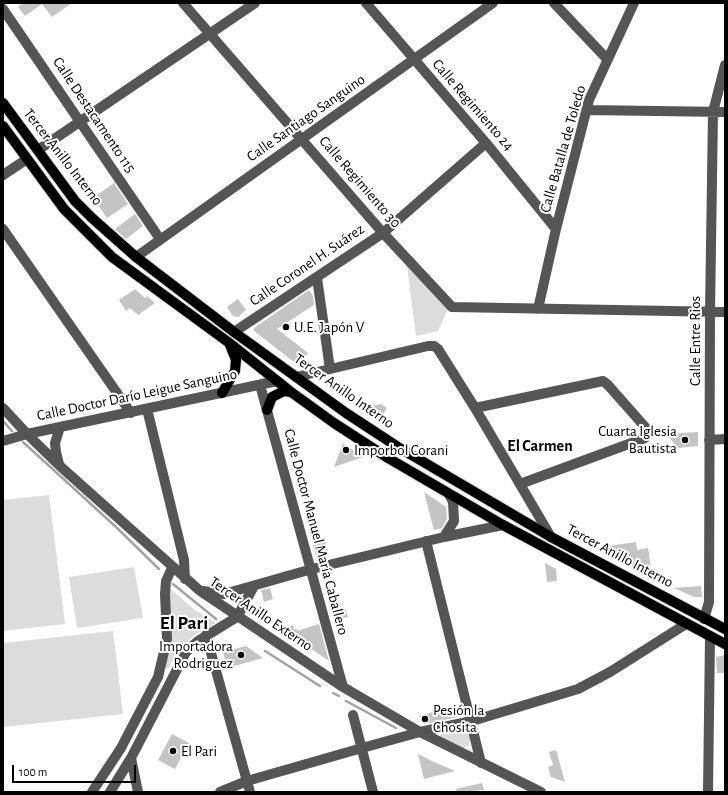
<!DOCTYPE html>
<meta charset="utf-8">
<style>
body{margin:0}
#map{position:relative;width:728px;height:795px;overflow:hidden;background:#fff;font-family:"Alegreya Sans",sans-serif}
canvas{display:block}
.frame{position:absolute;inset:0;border:4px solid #000;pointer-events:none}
.scale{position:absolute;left:12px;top:765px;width:124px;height:18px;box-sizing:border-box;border:2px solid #000;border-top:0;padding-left:5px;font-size:12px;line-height:14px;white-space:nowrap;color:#000;-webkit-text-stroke:3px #fff;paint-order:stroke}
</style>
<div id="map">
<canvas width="728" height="795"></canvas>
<div class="frame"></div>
<div class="scale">100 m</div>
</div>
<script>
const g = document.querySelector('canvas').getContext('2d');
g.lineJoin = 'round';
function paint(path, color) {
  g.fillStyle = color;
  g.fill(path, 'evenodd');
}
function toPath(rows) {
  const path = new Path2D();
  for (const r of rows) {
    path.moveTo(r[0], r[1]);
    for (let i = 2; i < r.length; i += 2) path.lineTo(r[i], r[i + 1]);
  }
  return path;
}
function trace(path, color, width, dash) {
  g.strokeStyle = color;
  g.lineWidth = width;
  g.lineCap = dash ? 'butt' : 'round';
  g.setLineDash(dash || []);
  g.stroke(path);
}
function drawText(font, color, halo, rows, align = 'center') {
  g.font = font + ' "Alegreya Sans",sans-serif';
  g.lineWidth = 4;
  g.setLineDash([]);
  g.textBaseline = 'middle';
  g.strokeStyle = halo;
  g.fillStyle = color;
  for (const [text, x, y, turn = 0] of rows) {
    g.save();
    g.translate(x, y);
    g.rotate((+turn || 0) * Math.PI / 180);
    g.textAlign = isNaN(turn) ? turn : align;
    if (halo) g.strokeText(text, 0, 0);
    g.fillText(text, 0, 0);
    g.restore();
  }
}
paint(toPath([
 [407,266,448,309,438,331,416,336],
 [49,495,65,624,3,631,3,500],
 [134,567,143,618,77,628,69,577],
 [169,588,195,610,216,623,193,636,174,658,168,669,165,668,171,641],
 [113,631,123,714,3,727,3,643],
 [461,726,466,729,470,739,469,746,461,749,439,737,445,730]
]), '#dcdcdc');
trace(toPath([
 [3,421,12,431],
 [23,442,116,527,159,569],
 [173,584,216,619],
 [265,651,320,686],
 [333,693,339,696],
 [346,701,396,728]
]), '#a3a3a3', 2.5);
paint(toPath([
 [23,3,72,3,52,17,42,4,25,16,18,7],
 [114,183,128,204,107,218,93,198],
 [135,214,143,226,126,239,115,229],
 [135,289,145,298,147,296,155,303,138,315,130,308,126,311,119,300],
 [309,290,313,296,314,305,277,329,308,353,299,366,254,331,254,328],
 [238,299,246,310,240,315,239,317,233,316,227,307],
 [381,404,387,408,380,419,364,408],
 [698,432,698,446,678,448,666,434],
 [343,443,363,457,334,467],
 [424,492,446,507,447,519,442,528,434,530],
 [325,538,329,555,320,557,315,554,312,542],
 [636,542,637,550,648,548,651,568,640,570,609,554,608,546],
 [545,563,556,569,557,581,547,582],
 [701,586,702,597,694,597,674,588],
 [270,588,273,599,264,602,261,590],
 [345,608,348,617,335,620,333,611],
 [319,624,329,661,282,629,293,625,294,630,297,629,297,631],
 [246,646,263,658,227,668,223,652],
 [725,655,725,673,717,673,716,657],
 [460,704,463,716,429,723,419,716],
 [172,734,189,743,175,769,158,760],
 [556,750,565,782,551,777,548,767,553,765,549,752],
 [418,754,432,761,455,771,424,779],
 [482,783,484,790,457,792,456,789]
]), '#c4c4c4');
const major = toPath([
 [3,103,75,201,92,218,136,257,234,332,346,413,398,447,551,537,725,629],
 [3,126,64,209,112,257,228,342,291,392,334,423,388,458,503,525,725,644],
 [222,393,235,371,236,360,230,345],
 [267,410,272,397,284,391,291,392]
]);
trace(major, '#dbdbdb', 12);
trace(toPath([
 [183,3,383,233,452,307,725,312],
 [366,3,486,143,556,229],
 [554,3,607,59],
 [3,9,160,239],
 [587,110,725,112],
 [38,150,255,3],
 [3,175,27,159],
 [3,229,131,413],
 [136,257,493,3],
 [317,278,330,369],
 [538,309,556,229,589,100,634,3],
 [234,332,383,233,486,143],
 [296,377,428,346,434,346,438,349,475,408,551,537],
 [260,385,343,687],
 [3,408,27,434,61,467,199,590,343,687,420,732,541,792],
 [475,408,603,381,608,385,646,428,645,438,520,484],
 [147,409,184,560,185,579],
 [709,440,725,439],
 [3,441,27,434,277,381],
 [59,464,56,452,55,443,60,427],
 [444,537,454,521,453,502,449,494],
 [426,541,481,763],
 [203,591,224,594,312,569,444,537,503,525],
 [704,619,709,602,710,312,713,112,725,65],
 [206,635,250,792],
 [353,715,373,792],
 [131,758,138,792],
 [92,792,121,748,158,677,167,639,165,594,166,581,172,568],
 [110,792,131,758,186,652,198,641,237,617,254,586],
 [220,792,247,781,362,748,420,732,472,721,578,689,610,672,686,624],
 [708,792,710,637]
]), '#555', 10);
trace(major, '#000', 10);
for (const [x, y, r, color] of [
 [286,327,4,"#000"],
 [685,440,4,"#000"],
 [346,450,4,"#000"],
 [241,655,4,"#000"],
 [425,719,4,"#000"],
 [173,751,4,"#000"]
]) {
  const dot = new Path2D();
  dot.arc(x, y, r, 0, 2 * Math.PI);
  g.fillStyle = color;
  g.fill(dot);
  trace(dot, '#fff', 1.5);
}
drawText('15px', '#000', '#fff', [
 ["Calle Regimiento 24",473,105,49],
 ["Calle Destacamento 115",94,115,56],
 ["Calle Santiago Sanguino",306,118,-35],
 ["Calle Batalla de Toledo",563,149,-74],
 ["Tercer Anillo Interno",63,157,52],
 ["Calle Regimiento 30",360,182,49],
 ["Calle Coronel H. Suárez",307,265,-34],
 ["Calle Entre Rios",695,341,-90],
 ["Tercer Anillo Interno",344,391,35],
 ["Calle Doctor Darío Leigue Sanguino",137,395,-12],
 ["Calle Doctor Manuel María Caballero",316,532,75],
 ["Tercer Anillo Interno",620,556,28],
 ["Tercer Anillo Externo",261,614,34]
]);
drawText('15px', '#000', '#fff', [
 ["U.E. Japón V",294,327],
 ["Cuarta Iglesia",677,431,"right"],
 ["Bautista",677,448,"right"],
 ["Imporbol Corani",354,450],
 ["Importadora",233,646,"right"],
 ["Rodriguez",233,663,"right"],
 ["Pesión la",433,710],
 ["Chosita",433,727],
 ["El Pari",181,751]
], 'left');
drawText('bold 16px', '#000', '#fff', [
 ["El Carmen",540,446]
]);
drawText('bold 19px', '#000', '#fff', [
 ["El Pari",184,623]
]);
</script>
